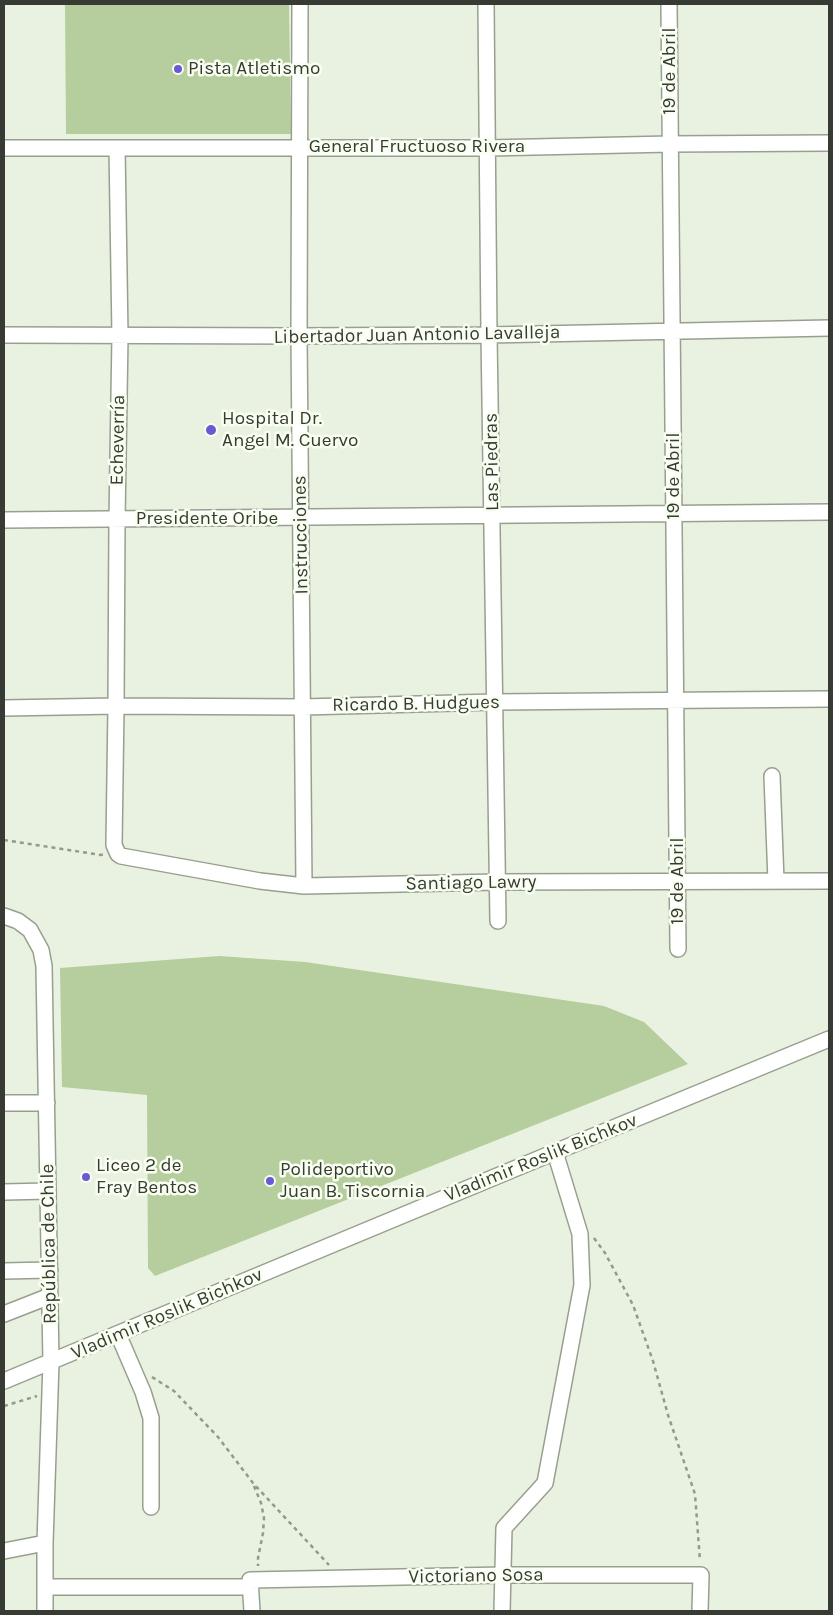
<!DOCTYPE html>
<meta charset="utf-8">
<style>
body{margin:0}
#map{position:relative;width:833px;height:1615px;overflow:hidden;background:#e9f2e0;font-family:Karla,sans-serif}
canvas{display:block}
.frame{position:absolute;inset:0;border:5px solid #383b34;pointer-events:none}
</style>
<div id="map">
<canvas width="833" height="1615"></canvas>
<div class="frame"></div>
</div>
<script>
const g = document.querySelector('canvas').getContext('2d');
g.lineJoin = 'round';
function paint(path, color) {
  g.fillStyle = color;
  g.fill(path, 'evenodd');
}
function toPath(rows) {
  const path = new Path2D();
  for (const r of rows) {
    path.moveTo(r[0], r[1]);
    for (let i = 2; i < r.length; i += 2) path.lineTo(r[i], r[i + 1]);
  }
  return path;
}
function trace(path, color, width, dash) {
  g.strokeStyle = color;
  g.lineWidth = width;
  g.lineCap = dash ? 'butt' : 'round';
  g.setLineDash(dash || []);
  g.stroke(path);
}
function drawText(font, color, halo, rows, align = 'center') {
  g.font = font + ' Karla,sans-serif';
  g.lineWidth = 5;
  g.setLineDash([]);
  g.textBaseline = 'middle';
  g.strokeStyle = halo;
  g.fillStyle = color;
  for (const [text, x, y, turn = 0] of rows) {
    g.save();
    g.translate(x, y);
    g.rotate((+turn || 0) * Math.PI / 180);
    g.textAlign = isNaN(turn) ? turn : align;
    if (halo) g.strokeText(text, 0, 0);
    g.fillText(text, 0, 0);
    g.restore();
  }
}
paint(toPath([
 [65,4,289,4,291,134,66,134],
 [219,956,305,962,604,1006,644,1022,688,1064,155,1276,148,1268,147,1095,62,1087,60,968]
]), '#b6cd9d');
const minor = toPath([
 [300,4,299,336,304,886],
 [486,4,489,335,498,921],
 [669,4,678,949],
 [4,148,488,148,670,144,829,143],
 [117,148,120,336,117,519,116,706,114,845,118,854,121,856,260,881,304,886,498,882,829,881],
 [4,335,299,336,489,335,829,328],
 [4,520,829,512],
 [4,708,116,706,303,707,495,702,829,699],
 [772,776,776,881],
 [4,916,18,921,30,930,41,950,44,966,51,1362,45,1543,45,1611],
 [4,1103,47,1103],
 [4,1192,48,1191],
 [4,1271,50,1270],
 [4,1314,50,1296],
 [118,1334,143,1392,151,1418,151,1507],
 [4,1381,555,1152,829,1039],
 [4,1551,45,1543],
 [45,1587,251,1587],
 [252,1611,250,1580,503,1575,701,1575,700,1611],
 [502,1611,504,1528,545,1483,582,1285,580,1234,555,1152]
]);
trace(minor, '#97a08f', 18);
trace(toPath([
 [4,840,101,855,105,854],
 [594,1238,605,1253,633,1305,653,1361,668,1415,695,1494,700,1561],
 [152,1377,174,1391,218,1437,253,1483,329,1565],
 [4,1406,37,1396],
 [254,1486,261,1503,264,1518,263,1533,258,1558,258,1566]
]), '#93998c', 2.5, [4, 4]);
trace(minor, '#fff', 15);
for (const [x, y, r, color] of [
 [178,69,5,"#6b59d3"],
 [211,430,6,"#6b59d3"],
 [86,1177,5,"#6b59d3"],
 [270,1181,5,"#6b59d3"]
]) {
  const dot = new Path2D();
  dot.arc(x, y, r, 0, 2 * Math.PI);
  g.fillStyle = color;
  g.fill(dot);
  trace(dot, '#f8fff0', 2);
}
drawText('19px', '#383b34', '#f8fff0', [
 ["Pista Atletismo",188,69],
 ["Hospital Dr.",222,419],
 ["Angel M. Cuervo",222,441],
 ["Liceo 2 de",96,1166],
 ["Fray Bentos",96,1188],
 ["Polideportivo",280,1170],
 ["Juan B. Tiscornia",280,1192]
], 'left');
drawText('19px', '#383b34', '#f8fff0', [
 ["19 de Abril",670,71,-90],
 ["General Fructuoso Rivera",417,147],
 ["Libertador Juan Antonio Lavalleja",417,335,-1],
 ["Echeverría",118,440,-89],
 ["Las Piedras",492,462,-91],
 ["19 de Abril",674,476,-90],
 ["Presidente Oribe",207,519],
 ["Instrucciones",301,535,-91],
 ["Ricardo B. Hudgues",416,704,-1],
 ["19 de Abril",678,881,-90],
 ["Santiago Lawry",471,883,-1],
 ["Vladimir Roslik Bichkov",541,1158,-22],
 ["República de Chile",49,1244,-91],
 ["Vladimir Roslik Bichkov",167,1314,-23],
 ["Victoriano Sosa",476,1576,-1]
]);
</script>
